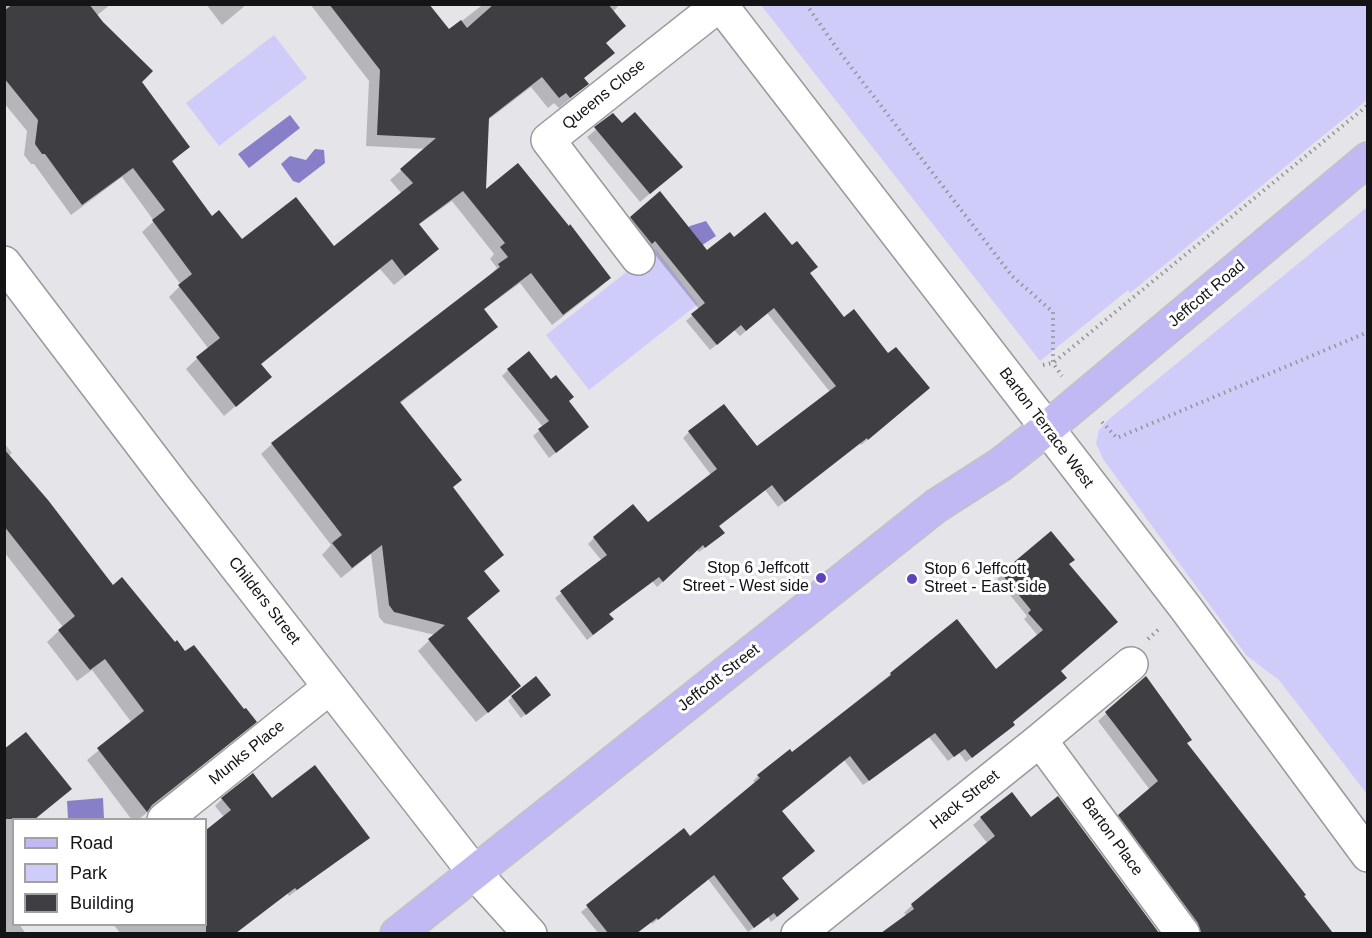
<!DOCTYPE html>
<style>
body{margin:0}
#map{position:relative;width:1372px;height:938px;overflow:hidden;background:#e4e4e9;font-family:Helvetica,sans-serif}
canvas{display:block}
.frame{position:absolute;inset:0;border:6px solid #141315;pointer-events:none}
.legend{position:absolute;left:12px;top:818px;width:195px;height:108px;box-sizing:border-box;background:#fff;border:2px solid #a1a1a1;margin:0;padding:8px 10px;list-style:none;font-size:18px;color:#141315}
.legend li{display:flex;align-items:center;gap:12px;height:30px}
.legend b{width:30px;border:2px solid #a1a1a1}
</style>
<div id="map">
<canvas width="1372" height="938"></canvas>
<div class="frame"></div>
<ul class="legend">
<li><b style="height:8px;background:#c1b9f4"></b>Road</li>
<li><b style="height:16px;background:#cfccf9"></b>Park</li>
<li><b style="height:16px;background:#3f3f43"></b>Building</li>
</ul>
</div>
<script>
const g = document.querySelector('canvas').getContext('2d');
g.lineJoin = 'round';
function paint(path, color) {
  g.fillStyle = color;
  g.fill(path, 'evenodd');
}
function toPath(rows) {
  const path = new Path2D();
  for (const r of rows) {
    path.moveTo(r[0], r[1]);
    for (let i = 2; i < r.length; i += 2) path.lineTo(r[i], r[i + 1]);
  }
  return path;
}
function trace(path, color, width, dash) {
  g.strokeStyle = color;
  g.lineWidth = width;
  g.lineCap = dash ? 'butt' : 'round';
  g.setLineDash(dash || []);
  g.stroke(path);
}
function drawText(font, color, halo, rows, align = 'center') {
  g.font = font + ' Helvetica,sans-serif';
  g.lineWidth = 6;
  g.setLineDash([]);
  g.textBaseline = 'middle';
  g.strokeStyle = halo;
  g.fillStyle = color;
  for (const [text, x, y, turn = 0] of rows) {
    g.save();
    g.translate(x, y);
    g.rotate((+turn || 0) * Math.PI / 180);
    g.textAlign = isNaN(turn) ? turn : align;
    if (halo) g.strokeText(text, 0, 0);
    g.fillText(text, 0, 0);
    g.restore();
  }
}
paint(toPath([
 [761,5,1367,5,1367,100,1130,293,1128,290,1040,361],
 [274,35,307,78,219,146,186,103],
 [1367,207,1367,794,1279,680,1247,656,1103,459,1096,443,1099,430,1108,420],
 [656,249,698,304,589,390,546,335]
]), '#cfccf9');
paint(toPath([
 [290,115,300,128,249,168,238,154],
 [315,149,324,150,325,163,299,183,293,181,281,164,290,156,306,160],
 [706,221,716,236,678,261,665,244,690,226],
 [103,798,104,819,68,819,67,801]
]), '#887fc9');
paint(toPath([
 [4,4,111,4,95,17,188,147,171,163,212,218,242,241,334,248,402,194,390,180,426,149,366,146,369,81,310,4,425,4,449,31,481,6,480,4,620,4,612,13,624,26,605,44,613,53,583,79,587,84,576,94,559,108,554,103,548,108,531,87,488,120,484,192,609,278,598,289,552,325,520,283,483,310,496,327,485,337,399,404,460,480,452,488,502,555,483,572,498,591,466,619,508,696,476,722,418,651,435,635,384,623,379,617,371,554,341,578,322,555,331,545,261,454,272,444,489,276,497,268,490,259,494,254,452,201,418,225,437,249,426,259,394,285,380,269,260,365,270,377,224,416,186,369,208,348,169,297,181,285,142,232,154,221,122,177,71,215,34,164,31,164,24,155,27,131,4,103],
 [206,4,247,4,222,25],
 [613,115,672,175,640,202,587,137],
 [631,218,707,252,734,239,809,273,844,319,888,355,922,394,861,445,860,443,778,507,765,490,718,527,717,538,699,552,697,550,657,587,652,581,608,615,606,625,587,640,555,598,602,561,588,544,594,538,648,524,711,475,683,438,689,432,757,448,830,392,767,313,740,336,734,330,710,350,686,321,699,309,648,246,625,224],
 [508,370,551,381,567,401,581,433,549,458,533,436,543,427,502,376],
 [4,443,12,453,8,456,113,587,255,722,138,820,132,820,87,760,132,723,92,670,77,681,47,642,63,627,4,552],
 [1067,565,1059,671,1011,722,1013,725,1008,730,966,762,959,753,948,761,929,737,863,785,844,760,781,811,780,878,792,905,771,922,768,917,748,932,708,879,652,924,651,922,636,934,599,934,581,912,684,830,690,838,756,784,753,781,758,776,791,754,891,674,996,671,1038,636,1024,619,1027,616,997,579,1002,574],
 [1145,678,1186,744,1332,934,1192,934,1111,823,1150,790,1098,721],
 [512,697,545,698,521,718,508,701],
 [4,751,70,789,34,820,14,820,14,924,19,924,26,934,4,934],
 [1057,798,1158,934,884,934,907,916,904,913,912,905,988,844,973,825,981,818,1031,819],
 [222,799,272,800,368,838,289,896,287,893,235,934,121,934,113,924,206,924,206,832,224,817,215,806]
]), '#0003');
paint(toPath([
 [13,4,89,4,103,22,153,71,142,82,190,147,172,161,212,216,219,210,242,239,296,197,334,246,413,183,400,169,436,138,377,135,380,70,329,4,429,4,449,29,461,20,467,28,494,4,608,4,626,26,606,43,615,53,584,78,589,84,570,98,566,93,559,98,542,77,489,118,486,189,518,163,569,226,570,224,611,278,563,315,531,273,484,309,498,327,400,402,462,480,453,487,504,555,484,571,500,591,467,618,521,686,488,713,428,639,445,625,394,612,389,605,382,545,352,568,332,543,342,535,271,443,500,267,498,264,508,257,500,247,505,243,463,191,419,224,439,249,405,276,392,259,261,364,272,377,236,407,196,357,220,338,178,285,192,274,152,220,165,210,133,168,82,205,45,154,42,154,35,144,38,120,4,78,4,11],
 [635,112,683,167,650,194,594,127,613,113,622,123],
 [660,191,707,250,730,232,734,237,765,212,792,245,797,241,818,267,810,273,844,317,854,309,888,353,896,347,930,388,868,440,867,438,785,502,772,485,719,526,725,533,705,548,703,545,663,582,659,577,609,614,614,619,593,635,560,591,607,555,593,537,633,504,648,522,717,469,688,431,724,404,757,446,836,386,774,308,746,331,741,325,717,345,691,314,705,303,655,241,652,244,630,217],
 [529,351,551,379,556,375,574,397,569,401,589,427,556,453,538,429,549,421,507,369],
 [4,449,48,500,113,585,122,577,175,642,177,640,185,651,194,645,244,709,246,708,257,722,152,805,147,812,97,748,144,711,105,659,90,670,58,630,75,616,4,526],
 [1051,531,1075,560,1069,564,1118,622,1061,671,1067,678,1013,722,1015,725,972,758,965,749,954,757,935,733,869,781,850,756,782,811,815,851,782,878,799,899,777,917,774,913,754,928,714,875,658,920,657,918,637,933,608,933,586,905,684,828,690,836,760,778,757,775,790,749,792,752,891,675,890,673,957,619,996,669,1043,630,1028,613,1031,610,1001,573],
 [536,676,551,695,526,715,511,696],
 [1146,676,1192,740,1187,743,1306,895,1304,896,1333,933,1201,933,1198,923,1118,815,1158,781,1105,712],
 [26,732,72,789,35,819,4,819,4,749],
 [315,765,370,838,297,890,295,888,236,933,206,933,206,830,231,810,221,798,253,773,272,798],
 [1012,792,1031,817,1058,796,1159,933,881,933,914,909,911,904,995,836,980,817]
]), '#3f3f43');
const minor = toPath([
 [720,4,1185,607,1368,855],
 [638,258,548,140,720,4],
 [4,263,172,484,474,872,530,934],
 [1040,740,1183,934],
 [164,820,330,687],
 [798,934,1040,740,1131,664]
]);
const major = toPath([
 [397,934,936,506,1000,465,1046,429,1368,159]
]);
trace(minor, '#99989d', 36);
trace(major, '#c2c2c2', 36);
trace(toPath([
 [806,4,838,50,1012,276,1053,312,1053,363,1062,376],
 [1043,365,1053,363,1368,105],
 [1102,422,1117,438,1368,332],
 [1148,639,1160,628]
]), '#949498', 4, [1.5, 4.5]);
trace(minor, '#fff', 33);
trace(major, '#c1b9f4', 33);
for (const [x, y, r, color] of [
 [821,578,6,"#5e42bb"],
 [912,579,6,"#5e42bb"]
]) {
  const dot = new Path2D();
  dot.arc(x, y, r, 0, 2 * Math.PI);
  g.fillStyle = color;
  g.fill(dot);
  trace(dot, '#fff', 2);
}
drawText('16px', '#141315', '#fff', [
 ["Queens Close",604,95,-39],
 ["Jeffcott Road",1207,294,-40],
 ["Barton Terrace West",1046,428,53],
 ["Childers Street",264,601,52],
 ["Jeffcott Street",719,678,-38],
 ["Munks Place",247,753,-39],
 ["Hack Street",965,800,-39],
 ["Barton Place",1112,837,54]
]);
drawText('16px', '#141315', '#fff', [
 ["Stop 6 Jeffcott",809,569],
 ["Street - West side",809,587],
 ["Stop 6 Jeffcott",924,570,"left"],
 ["Street - East side",924,588,"left"]
], 'right');
</script>
